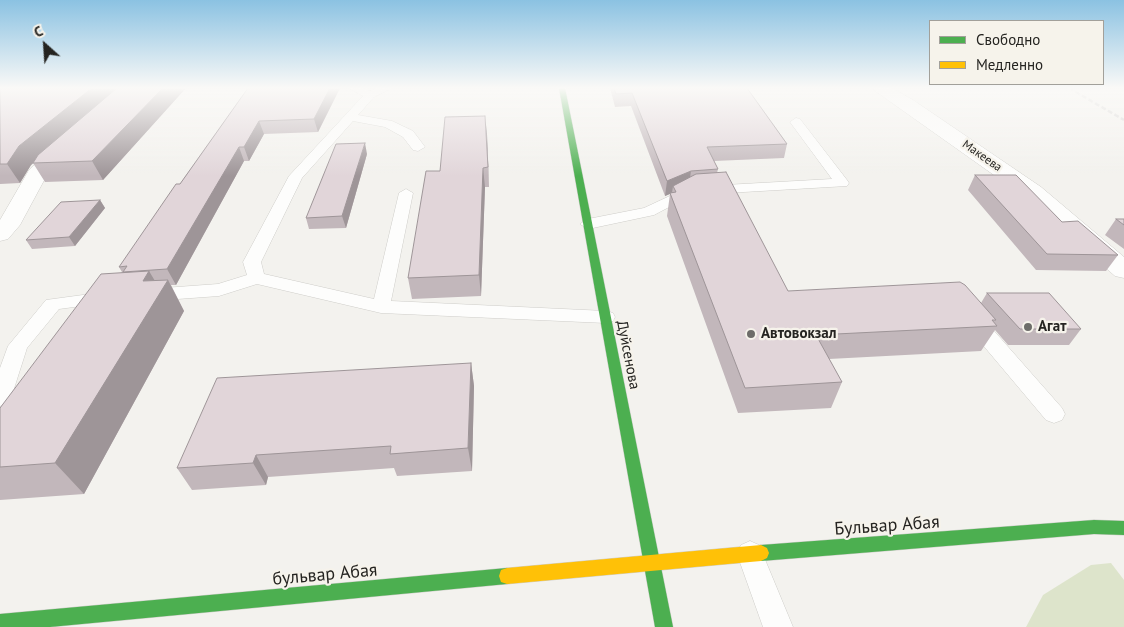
<!DOCTYPE html>
<meta charset="utf-8">
<style>
body{margin:0}
#map{position:relative;width:1124px;height:627px;overflow:hidden;background:#f3f2ee;font-family:"PT Sans",sans-serif}
canvas{display:block}
.legend{position:absolute;left:929px;top:20px;width:175px;height:65px;box-sizing:border-box;background:#f6f3eb;border:1px solid #a2a09a;margin:0;padding:6px 9px;list-style:none;font-size:15px;color:#252421}
.legend li{display:flex;align-items:center;gap:10px;height:25px}
.legend b{width:25px;border:1px solid #a2a09a}
.north{position:absolute;left:20px;top:20px;width:50px;height:50px;-webkit-text-stroke:4px #f6f3eb;paint-order:stroke;rotate:334deg;font-size:14px;font-weight:700;line-height:20px;text-align:center;color:#252421}
.north::after{content:'';display:block;margin:auto;width:18px;height:22px;background:#252421;clip-path:polygon(50% 0,100% 100%,50% 72%,0 100%)}
</style>
<div id="map">
<canvas width="1124" height="627"></canvas>
<ul class="legend">
<li><b style="height:6px;background:#4caf50"></b>Свободно</li>
<li><b style="height:6px;background:#ffc107"></b>Медленно</li>
</ul>
<div class="north">С</div>
</div>
<script>
const g = document.querySelector('canvas').getContext('2d');
g.lineJoin = 'round';
function paint(path, color) {
  g.fillStyle = color;
  g.fill(path, 'evenodd');
}
function toPath(rows) {
  const path = new Path2D();
  for (const r of rows) {
    path.moveTo(r[0], r[1]);
    for (let i = 2; i < r.length; i += 2) path.lineTo(r[i], r[i + 1]);
  }
  return path;
}
function trace(path, color, width, dash) {
  g.strokeStyle = color;
  g.lineWidth = width;
  g.lineCap = dash ? 'butt' : 'round';
  g.setLineDash(dash || []);
  g.stroke(path);
}
function drawText(font, color, halo, rows, align = 'center') {
  g.font = font + ' "PT Sans",sans-serif';
  g.lineWidth = 4.5;
  g.setLineDash([]);
  g.textBaseline = 'middle';
  g.strokeStyle = halo;
  g.fillStyle = color;
  for (const [text, x, y, turn = 0] of rows) {
    g.save();
    g.translate(x, y);
    g.rotate((+turn || 0) * Math.PI / 180);
    g.textAlign = isNaN(turn) ? turn : align;
    if (halo) g.strokeText(text, 0, 0);
    g.fillText(text, 0, 0);
    g.restore();
  }
}
paint(toPath([
 [1111,563,1124,580,1124,627,1026,627,1043,595,1091,565]
]), '#dde4cb');
const lane = toPath([
 [348,88,364,88,370,91,376,88,392,88,374,97,358,115,392,121,413,131,425,147,418,151,413,150,403,137,385,127,353,121,302,178,261,262,264,274,374,299,399,193,406,189,413,193,391,301,606,311,613,313,615,317,613,321,606,323,381,313,257,284,219,296,150,301,144,299,141,295,144,291,150,289,218,284,247,275,243,262,289,176,363,96,348,88],
 [796,118,800,119,847,180,849,183,847,186,692,195,654,215,588,229,580,224,588,219,644,208,689,187,832,179,790,122,796,118],
 [105,292,111,294,114,298,111,302,59,309,27,348,11,398,8,404,0,406,0,368,8,346,46,300,105,292],
 [973,314,980,315,1062,408,1065,414,1062,420,1054,423,1046,420,966,325,964,320,966,315,973,314],
 [750,541,759,545,793,627,763,627,737,554,741,545,750,541]
]);
const street = toPath([
 [871,88,892,88,913,100,1041,187,1124,257,1124,278,1115,276,1025,197,871,88],
 [66,140,73,142,76,146,48,173,20,225,8,239,0,241,0,220,29,170,59,142,66,140]
]);
const fast = toPath([
 [559,88,565,88,673,627,655,627,559,88],
 [1094,520,1124,521,1124,535,1094,534,761,561,755,558,753,553,755,548,761,545,1094,520],
 [507,568,513,570,515,576,513,582,507,584,50,627,0,627,0,614,507,568]
]);
const slow = toPath([
 [761,545,767,548,769,553,767,558,761,561,507,584,501,582,499,576,501,570,507,568,761,545]
]);
trace(lane, '#cecdc9', 1);
trace(street, '#cecdc9', 1);
trace(fast, '#cecdc9', 1);
trace(slow, '#cecdc9', 1);
paint(lane, '#fdfdfc');
paint(street, '#fdfdfc');
paint(fast, '#4caf50');
paint(slow, '#ffc107');
trace(toPath([
 [1069,88,1124,120]
]), '#d4d3d2', 2.5, [5, 2.5]);
paint(toPath([
 [0,88,186,88,103,180,45,182,33,163,34,162,31,165,20,183,0,184],
 [248,88,340,88,318,132,264,134,249,161,244,161,176,285,171,285,184,311,84,494,0,500,0,408,122,272,119,267,180,184],
 [610,88,747,88,787,144,784,158,714,161,718,169,717,173,788,291,981,303,987,293,1081,329,1069,345,1008,345,995,330,981,351,829,359,842,382,831,408,738,413,667,216,670,194,665,196,631,106,615,107],
 [487,134,489,187,485,187,481,296,412,299,408,278,440,171],
 [367,154,346,228,309,229,306,218],
 [975,175,1062,222,1118,255,1106,271,1036,270,968,190],
 [100,200,105,208,75,246,32,249,26,240],
 [1116,219,1124,219,1124,249,1105,235],
 [471,363,474,386,472,471,397,476,394,468,268,477,266,485,192,490,177,468]
]), '#c2b7bb');
paint(toPath([
 [92,88,121,88,31,165,20,183,7,164,19,146],
 [163,88,186,88,103,180,92,161],
 [330,88,340,88,318,132,314,119],
 [485,116,487,134,489,187,488,167],
 [259,121,264,134,249,161,244,147],
 [365,143,367,154,346,228,342,216],
 [239,147,244,161,176,285,167,269],
 [483,168,485,187,481,296,479,275],
 [691,171,689,185,673,186,672,193,665,196,667,181],
 [100,200,105,208,75,246,69,237],
 [149,271,161,291,168,280,184,311,84,494,55,463,143,281],
 [471,363,474,386,472,471,468,448],
 [256,455,268,477,266,485,253,463]
]), '#9e9598');
const building = toPath([
 [0,88,92,88,19,146,7,164,0,164,0,88],
 [117,88,163,88,92,161,33,163,38,155,117,88],
 [248,88,330,88,314,119,259,121,244,147,239,147,167,269,123,272,127,266,119,267,176,184,180,184,248,88],
 [614,88,747,88,787,144,707,147,718,169,691,171,667,181,632,93,616,94,614,88],
 [485,116,488,167,483,168,479,275,408,278,426,171,440,171,445,117,485,116],
 [365,143,342,216,306,218,336,144,365,143],
 [726,172,788,291,960,282,965,285,996,320,992,320,997,326,816,335,842,382,745,388,670,193,676,192,673,186,696,174,726,172],
 [975,175,1016,175,1062,222,1078,221,1118,255,1047,254,975,175],
 [100,200,69,237,26,240,61,202,100,200],
 [1116,219,1124,219,1124,225,1116,219],
 [149,271,143,281,168,280,55,463,0,467,0,408,101,274,149,271],
 [987,293,1049,293,1081,329,1020,329,987,293],
 [471,363,468,448,390,454,391,446,256,455,253,463,177,468,217,378,471,363]
]);
paint(building, '#e1d5d9');
trace(building, '#9e9598', 1);
const sky = g.createLinearGradient(0, 0, 0, 176);
sky.addColorStop(0, '#8bc2e2');
sky.addColorStop(0.5, '#faf9f7');
sky.addColorStop(1, '#faf9f700');
g.fillStyle = sky;
g.fillRect(0, 0, 1124, 176);
for (const [x, y, r, color] of [
 [1028,327,5,"#6d6c69"],
 [751,334,5,"#6d6c69"]
]) {
  const dot = new Path2D();
  dot.arc(x, y, r, 0, 2 * Math.PI);
  g.fillStyle = color;
  g.fill(dot);
  trace(dot, '#f6f3eb', 2);
}
drawText('12px', '#252421', '#f6f3eb', [
 ["Макеева",982,156,35]
]);
drawText('bold 15px', '#252421', '#f6f3eb', [
 ["Агат",1038,327],
 ["Автовокзал",761,334]
], 'left');
drawText('15px', '#252421', '#f6f3eb', [
 ["Дуйсенова",628,355,79]
]);
drawText('18px', '#252421', '#f6f3eb', [
 ["Бульвар Абая",887,526,-4],
 ["бульвар Абая",325,575,-5]
]);
</script>
